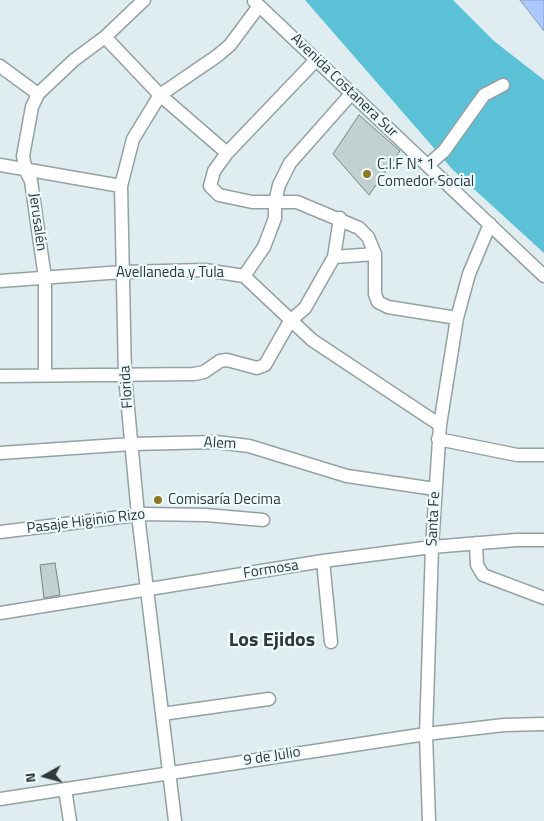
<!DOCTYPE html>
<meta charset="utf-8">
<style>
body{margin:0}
#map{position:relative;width:544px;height:821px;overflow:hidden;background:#dfedf1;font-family:"Titillium Web",sans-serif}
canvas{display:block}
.north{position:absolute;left:20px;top:751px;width:50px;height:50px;-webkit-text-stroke:4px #edfbfe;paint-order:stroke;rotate:263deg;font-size:14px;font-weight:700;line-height:20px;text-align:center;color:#323739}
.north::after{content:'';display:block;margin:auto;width:18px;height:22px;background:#323739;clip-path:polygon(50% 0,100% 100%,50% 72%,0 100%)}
</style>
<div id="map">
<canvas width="544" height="821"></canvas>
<div class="north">N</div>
</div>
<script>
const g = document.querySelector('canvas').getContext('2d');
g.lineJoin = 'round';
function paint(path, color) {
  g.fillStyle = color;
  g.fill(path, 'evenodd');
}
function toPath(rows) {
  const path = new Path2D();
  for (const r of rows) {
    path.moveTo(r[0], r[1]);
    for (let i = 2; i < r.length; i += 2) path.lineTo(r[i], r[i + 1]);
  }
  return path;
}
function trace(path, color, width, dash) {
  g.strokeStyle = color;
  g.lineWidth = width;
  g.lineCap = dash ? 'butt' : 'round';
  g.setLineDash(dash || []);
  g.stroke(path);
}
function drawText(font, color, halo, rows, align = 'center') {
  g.font = font + ' "Titillium Web",sans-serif';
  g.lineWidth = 4.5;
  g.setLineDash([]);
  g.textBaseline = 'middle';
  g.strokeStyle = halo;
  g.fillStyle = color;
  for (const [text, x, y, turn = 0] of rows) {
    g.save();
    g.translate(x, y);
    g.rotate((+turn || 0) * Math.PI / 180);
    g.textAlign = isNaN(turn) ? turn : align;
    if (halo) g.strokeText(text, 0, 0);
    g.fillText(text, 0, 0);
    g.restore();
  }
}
paint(toPath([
 [305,0,453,0,494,41,544,80,544,253,453,170]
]), '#5ac1d7');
const water = toPath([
 [520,0,544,0,544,31,520,0]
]);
paint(water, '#acc9fd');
trace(water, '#879dc2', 1);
const building = toPath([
 [359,115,400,151,369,195,333,154,359,115],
 [55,563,60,595,44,598,40,565,55,563]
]);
paint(building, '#c2d0cf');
trace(building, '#768382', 1);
const minor = toPath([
 [254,1,544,276],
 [105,37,160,95,227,153],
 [316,60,227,153,214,171,210,186,219,195,252,202,297,202,359,228,368,237,375,254,375,294,378,302,388,307,457,318],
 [0,66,38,94],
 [0,165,121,186],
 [428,165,444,151,484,95,503,85],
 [334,257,375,254],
 [244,276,264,247,275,218,275,202,279,185,290,163,351,94],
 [0,281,122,272,205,270,244,276,312,340,440,425],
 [45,375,45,278,31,181,26,171,23,156,32,107,38,94,74,60,105,37,144,0],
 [0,376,194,374,204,372,220,361,227,360,257,368,265,365,290,321,305,308,334,257,340,218],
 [438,439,517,455,544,455],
 [0,453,132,444,216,442,249,446,347,476,435,489],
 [0,532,145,514,206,515,263,520],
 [476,543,477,565,483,575,544,598],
 [323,561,331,642],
 [0,613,323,561,432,547,516,540,544,540],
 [162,714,269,699],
 [65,789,70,821],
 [0,799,426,734,504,725,544,724],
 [175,821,138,515,125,376,121,186,133,139,160,95,217,56,230,45,259,6],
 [429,821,426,734,432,547,440,425,457,318,469,274,490,224]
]);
trace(minor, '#94a1a4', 15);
trace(minor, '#fff', 12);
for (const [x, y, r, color] of [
 [367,174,5,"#91791f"],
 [158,500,5,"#91791f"]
]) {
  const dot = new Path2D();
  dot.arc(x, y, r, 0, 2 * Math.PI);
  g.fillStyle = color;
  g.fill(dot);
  trace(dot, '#edfbfe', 2);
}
drawText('15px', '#323739', '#edfbfe', [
 ["Avenida Costanera Sur",344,86,44],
 ["Jerusalén",37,222,82],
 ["Avellaneda y Tula",170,273],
 ["Florida",127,387,-94],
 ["Alem",220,444,3],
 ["Santa Fe",434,519,-87],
 ["Pasaje Higinio Rizo",86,522,-7],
 ["Formosa",271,570,-9],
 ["9 de Julio",272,757,-9]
]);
drawText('15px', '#323739', '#edfbfe', [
 ["C.I.F N* 1",377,165],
 ["Comedor Social",377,182],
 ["Comisaría Decima",168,500]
], 'left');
drawText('bold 20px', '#323739', '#edfbfe', [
 ["Los Ejidos",272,641]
]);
</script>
